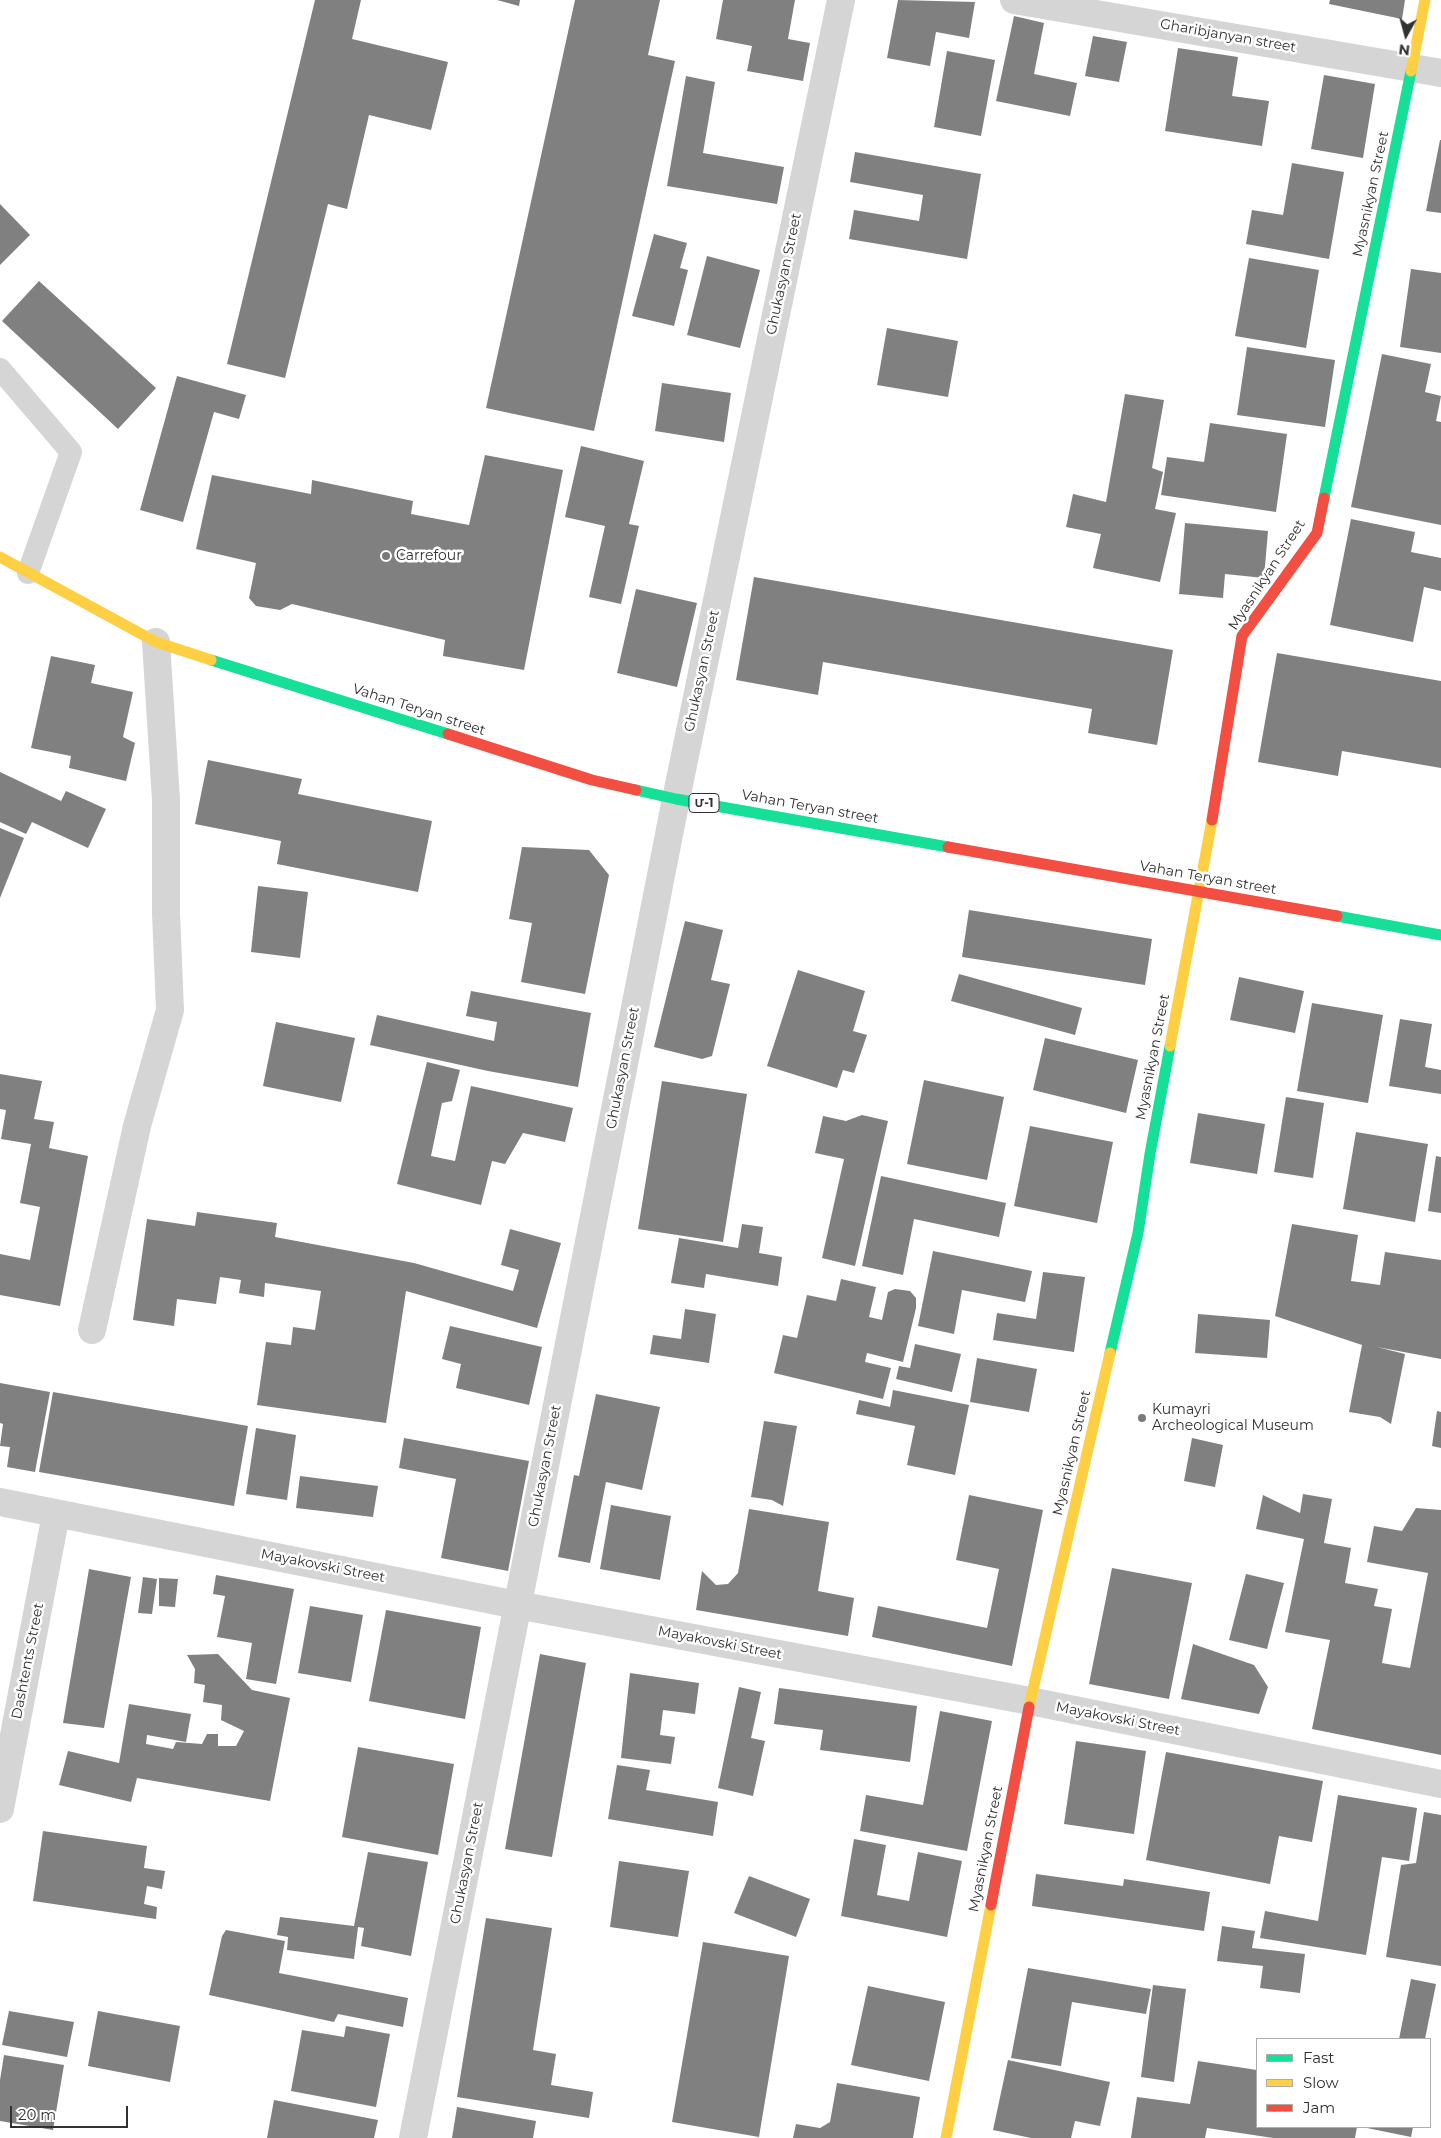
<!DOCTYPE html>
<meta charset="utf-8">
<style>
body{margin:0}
#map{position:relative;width:1441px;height:2138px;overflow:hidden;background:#fff;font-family:Montserrat,sans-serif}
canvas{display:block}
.legend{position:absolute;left:1256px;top:2038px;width:175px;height:90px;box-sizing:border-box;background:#fff;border:1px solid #adadad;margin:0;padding:6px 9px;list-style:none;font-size:15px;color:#313131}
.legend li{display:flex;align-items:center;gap:10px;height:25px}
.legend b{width:25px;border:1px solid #adadad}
.north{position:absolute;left:1381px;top:10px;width:50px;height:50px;-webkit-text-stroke:4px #fff;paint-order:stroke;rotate:187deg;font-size:14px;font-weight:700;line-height:20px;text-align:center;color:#313131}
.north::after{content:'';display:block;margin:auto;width:18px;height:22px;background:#313131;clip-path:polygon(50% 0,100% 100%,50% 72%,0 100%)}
.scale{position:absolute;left:10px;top:2106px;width:118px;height:22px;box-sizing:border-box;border:2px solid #313131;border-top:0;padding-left:6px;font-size:15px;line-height:18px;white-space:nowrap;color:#313131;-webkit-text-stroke:4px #fff;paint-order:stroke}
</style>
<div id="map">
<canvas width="1441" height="2138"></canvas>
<ul class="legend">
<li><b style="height:6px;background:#16e098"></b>Fast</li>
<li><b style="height:6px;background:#ffcf43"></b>Slow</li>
<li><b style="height:6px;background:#f24e42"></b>Jam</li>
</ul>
<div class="north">N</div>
<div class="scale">20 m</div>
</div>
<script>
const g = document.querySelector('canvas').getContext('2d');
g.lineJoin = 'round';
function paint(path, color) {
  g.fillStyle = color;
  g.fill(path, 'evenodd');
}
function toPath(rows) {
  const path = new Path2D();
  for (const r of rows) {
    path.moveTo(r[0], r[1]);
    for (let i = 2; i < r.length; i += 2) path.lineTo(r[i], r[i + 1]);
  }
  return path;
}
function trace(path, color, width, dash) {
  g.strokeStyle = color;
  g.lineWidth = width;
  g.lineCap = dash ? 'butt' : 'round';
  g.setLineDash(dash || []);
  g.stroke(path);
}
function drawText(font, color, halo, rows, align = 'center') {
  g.font = font + ' Montserrat,"Noto Sans Armenian",sans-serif';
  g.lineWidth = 5;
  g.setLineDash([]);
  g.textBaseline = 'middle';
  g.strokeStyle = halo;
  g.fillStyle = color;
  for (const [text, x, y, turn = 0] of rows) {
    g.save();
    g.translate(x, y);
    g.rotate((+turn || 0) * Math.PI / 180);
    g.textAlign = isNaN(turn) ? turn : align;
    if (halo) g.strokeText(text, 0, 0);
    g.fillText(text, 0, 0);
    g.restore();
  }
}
paint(toPath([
 [315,0,361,0,352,39,448,62,431,130,369,115,347,209,328,204,285,378,227,364],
 [497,0,520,0,519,6],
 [575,0,660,0,648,55,675,61,594,431,486,408],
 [723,0,795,0,788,39,810,43,803,81,747,71,752,46,716,39],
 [898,0,975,2,969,38,936,32,930,66,887,58],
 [1330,0,1405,0,1402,19,1329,4],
 [1014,16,1044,23,1034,74,1077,83,1070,116,996,101],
 [1093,36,1127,42,1119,82,1085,76],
 [1178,48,1238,57,1232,96,1269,101,1262,146,1165,131],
 [947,51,995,60,981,136,934,127],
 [1324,75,1375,84,1363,158,1311,149],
 [686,76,715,82,703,153,784,167,777,204,667,186],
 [1440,140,1441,140,1441,213,1426,211],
 [855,152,981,174,967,259,849,239,854,210,919,221,923,195,850,182],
 [1292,163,1344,172,1329,259,1246,244,1252,210,1283,215],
 [0,204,30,235,0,265],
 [654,234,687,243,680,268,688,270,674,326,632,316],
 [707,256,760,270,740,348,687,335],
 [1249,258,1319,270,1306,348,1235,336],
 [1411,269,1441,273,1441,353,1400,347],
 [39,281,156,388,118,429,2,321],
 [887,328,958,341,948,397,877,385],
 [1247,347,1335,360,1325,427,1237,415],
 [1382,354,1431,364,1425,392,1441,396,1436,421,1441,422,1441,525,1351,507],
 [177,376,246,395,239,419,214,412,183,522,140,510],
 [662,383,731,393,724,442,655,431],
 [1125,394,1164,400,1152,468,1163,472,1155,509,1176,513,1160,582,1093,568,1101,534,1066,527,1073,494,1106,502],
 [1210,423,1287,434,1276,512,1161,495,1167,457,1204,462],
 [581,446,644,461,629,524,639,526,621,604,589,597,605,526,565,517],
 [485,455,563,470,524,670,443,656,445,640,292,604,280,610,256,606,249,598,256,563,196,549,212,475,311,494,312,480,413,501,411,514,469,525],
 [1351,519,1415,532,1411,552,1441,558,1441,591,1424,587,1413,642,1330,625],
 [1185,523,1268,531,1264,578,1225,574,1223,598,1179,594],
 [754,577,1173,650,1157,745,1088,733,1092,709,823,662,818,695,736,680],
 [636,589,697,603,677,687,617,673],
 [1277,653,1441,681,1441,768,1342,751,1338,776,1258,762],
 [51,656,95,665,91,683,133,692,123,737,135,743,126,781,69,768,71,756,31,748],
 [208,760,302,779,298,794,432,821,418,892,277,864,281,841,195,824],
 [0,772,61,801,66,791,106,809,88,848,32,822,26,834,0,822],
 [0,828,24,838,0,898],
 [522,847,589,850,609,875,585,994,521,982,532,923,509,919],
 [258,886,308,892,300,958,251,952],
 [969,910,1152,939,1145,985,962,957],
 [685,921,723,930,711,980,730,984,712,1056,702,1059,654,1047],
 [798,970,865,991,853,1031,867,1035,854,1073,843,1070,837,1088,767,1066],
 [959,974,1082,1008,1075,1035,951,1001],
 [1239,977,1304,991,1295,1033,1230,1020],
 [471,991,591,1013,578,1087,488,1071,370,1045,377,1015,494,1041,497,1022,466,1016],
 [1312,1003,1383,1015,1368,1103,1297,1091],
 [1400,1019,1432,1024,1425,1067,1441,1070,1441,1094,1389,1086],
 [276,1022,355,1038,341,1102,263,1086],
 [1045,1038,1138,1060,1126,1113,1033,1090],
 [427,1062,460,1070,452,1101,442,1103,431,1156,455,1161,471,1086,573,1108,565,1142,523,1133,505,1164,492,1161,481,1205,397,1184],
 [0,1074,42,1081,34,1119,54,1122,49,1148,88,1156,60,1306,0,1295,0,1254,30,1260,40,1207,20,1203,31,1144,1,1139,6,1110,0,1109],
 [924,1080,1004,1097,987,1180,907,1164],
 [662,1081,747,1094,723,1242,638,1229],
 [1286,1097,1324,1103,1313,1178,1274,1172],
 [1198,1113,1265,1124,1257,1174,1190,1163],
 [862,1115,888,1121,855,1266,822,1258,844,1159,815,1153,823,1116,846,1121],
 [1030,1126,1113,1142,1097,1223,1014,1206],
 [1356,1132,1428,1144,1415,1222,1343,1209],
 [1436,1156,1441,1157,1441,1213,1428,1211],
 [881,1176,1006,1203,999,1237,914,1219,903,1275,862,1266],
 [197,1212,277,1223,275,1237,414,1263,513,1291,519,1270,501,1265,510,1229,561,1243,537,1328,406,1291,386,1423,257,1405,266,1342,291,1345,293,1327,315,1330,321,1291,265,1283,264,1297,239,1293,241,1280,220,1277,216,1304,177,1299,174,1326,133,1320,147,1219,195,1226],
 [742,1224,763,1227,759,1253,782,1257,778,1286,706,1274,704,1288,671,1283,679,1238,738,1248],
 [1292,1224,1358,1235,1351,1281,1380,1285,1385,1252,1441,1260,1441,1359,1377,1347,1405,1354,1391,1424,1380,1417,1349,1412,1362,1345,1275,1316],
 [933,1251,1032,1271,1025,1302,962,1290,954,1334,918,1326],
 [1043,1272,1085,1277,1074,1352,993,1340,997,1313,1036,1319],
 [841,1279,876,1287,869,1317,882,1320,888,1292,895,1289,910,1291,916,1298,916,1308,903,1362,867,1353,865,1362,891,1368,883,1399,774,1373,783,1335,797,1338,807,1295,836,1301],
 [685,1309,716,1314,709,1363,650,1354,653,1335,681,1339],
 [1198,1314,1270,1320,1267,1358,1195,1353],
 [450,1326,542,1347,529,1405,456,1388,461,1364,442,1359],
 [915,1344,961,1354,952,1392,896,1379,899,1366,910,1368],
 [977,1358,1037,1369,1029,1412,970,1402],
 [0,1383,50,1392,35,1472,7,1467,10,1447,0,1446,3,1424,0,1423],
 [893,1390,969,1405,955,1475,907,1465,915,1426,856,1414,859,1400,890,1407],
 [53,1392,248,1426,234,1506,39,1472],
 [596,1394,660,1407,642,1490,606,1482,590,1563,558,1557,574,1475,579,1476],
 [1437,1411,1441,1412,1441,1448,1432,1446],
 [764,1421,797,1426,783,1506,772,1500,751,1497],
 [256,1428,296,1435,287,1500,246,1494],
 [404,1438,529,1461,508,1571,441,1558,456,1479,399,1468],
 [1192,1438,1223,1445,1215,1487,1184,1481],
 [300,1476,378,1486,373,1517,296,1508],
 [1303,1494,1332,1499,1324,1543,1351,1548,1345,1583,1378,1589,1374,1606,1392,1609,1382,1663,1410,1668,1428,1573,1367,1562,1374,1526,1402,1531,1416,1508,1441,1510,1441,1755,1312,1729,1330,1640,1285,1632,1304,1539,1256,1529,1263,1495,1300,1513],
 [969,1495,1043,1510,1012,1666,872,1637,878,1606,987,1628,999,1569,956,1560],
 [611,1505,671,1516,660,1580,600,1569],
 [749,1509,829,1522,818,1591,854,1598,848,1636,696,1610,702,1571,716,1585,728,1584,738,1573],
 [1112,1568,1192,1583,1169,1699,1089,1684],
 [89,1569,131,1577,104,1728,63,1723],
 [1246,1574,1284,1583,1267,1649,1229,1640],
 [216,1575,294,1589,276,1684,246,1679,252,1643,217,1637,225,1596,213,1594],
 [143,1577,157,1579,152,1614,138,1613],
 [159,1578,178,1579,175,1607,159,1606],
 [310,1606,363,1615,351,1682,298,1673],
 [386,1610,481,1627,465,1719,369,1701],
 [1193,1644,1254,1665,1268,1687,1259,1714,1181,1699],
 [218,1654,252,1690,290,1698,270,1801,137,1778,131,1802,59,1785,68,1751,119,1763,129,1704,191,1714,186,1742,147,1735,146,1744,173,1749,176,1742,202,1744,207,1734,218,1734,218,1746,236,1746,244,1731,221,1720,222,1705,203,1702,205,1685,194,1683,195,1669,187,1655],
 [540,1654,586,1663,552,1857,505,1849],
 [630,1673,699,1683,695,1714,663,1710,660,1735,675,1737,671,1764,621,1758],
 [739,1687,761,1692,751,1738,765,1741,753,1796,718,1788],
 [779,1688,917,1706,910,1762,820,1750,823,1730,774,1724],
 [940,1711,992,1721,967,1851,860,1831,866,1795,923,1805],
 [1076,1741,1146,1751,1134,1834,1064,1824],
 [358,1747,454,1764,438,1855,342,1837],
 [1166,1752,1323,1781,1312,1842,1279,1836,1270,1884,1146,1860],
 [617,1765,650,1770,646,1790,718,1802,713,1836,608,1819],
 [1338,1795,1417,1808,1409,1861,1382,1857,1366,1955,1260,1938,1265,1911,1318,1921],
 [1424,1812,1441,1815,1441,1966,1386,1957,1401,1865,1416,1863],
 [43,1831,147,1846,144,1868,165,1871,162,1889,147,1886,144,1904,157,1907,156,1919,33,1901],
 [854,1839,886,1845,877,1895,909,1901,918,1852,962,1861,947,1937,841,1916],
 [368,1852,428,1862,411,1956,361,1946,364,1928,358,1927,354,1959,287,1950,288,1937,277,1935,280,1917,354,1926],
 [619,1861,689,1871,678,1937,610,1927],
 [1036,1874,1123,1886,1124,1879,1210,1892,1204,1931,1032,1906],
 [749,1876,810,1899,796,1937,734,1913],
 [486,1918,552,1928,533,2050,556,2054,551,2085,593,2092,589,2118,457,2097],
 [1222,1926,1255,1931,1252,1948,1305,1954,1300,1993,1260,1988,1263,1966,1217,1961],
 [226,1930,285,1941,279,1973,408,1998,403,2027,338,2014,334,2022,209,1995,222,1936],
 [703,1942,789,1956,759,2137,672,2122],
 [1028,1968,1151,1989,1146,2014,1072,2002,1061,2066,1011,2058],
 [1411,1979,1436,1984,1425,2039,1399,2039],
 [1153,1985,1186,1989,1174,2082,1141,2077],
 [868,1986,945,2002,929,2081,851,2065],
 [9,2011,74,2022,67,2057,2,2045],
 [98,2011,180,2026,170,2082,88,2066],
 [346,2026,390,2034,376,2107,291,2091,302,2030,344,2037],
 [4,2055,64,2065,53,2130,0,2121,0,2080],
 [1008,2060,1110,2082,1100,2126,1075,2121,1071,2138,1031,2138,993,2130],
 [1198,2061,1257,2070,1257,2127,1357,2127,1355,2138,1273,2138,1207,2128,1205,2138,1131,2138,1137,2097,1190,2104],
 [837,2083,920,2097,913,2138,793,2138,796,2124,820,2128,830,2122],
 [274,2100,378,2120,374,2138,267,2138],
 [457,2107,536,2121,533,2138,452,2138],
 [1362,2127,1413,2127,1411,2137]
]), '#808080');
trace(toPath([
 [0,369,71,452,28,573]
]), '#d5d5d5', 22);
trace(toPath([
 [1014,0,1441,73],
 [92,1330,137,1126,170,1010,166,913,166,800,156,642],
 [0,1502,517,1605,1030,1701,1441,1784],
 [0,1809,56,1514],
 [413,2138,676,799,841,0]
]), '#d5d5d5', 28);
trace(toPath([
 [1324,498,1411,71],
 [211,660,448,734],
 [636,790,676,799,948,847],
 [1337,916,1441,935],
 [1110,1353,1138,1233,1150,1154,1170,1046]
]), '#16e098', 11);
trace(toPath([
 [1411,71,1425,0],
 [0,557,156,642,211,660],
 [1170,1046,1212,820],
 [1029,1707,1110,1353],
 [946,2138,991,1905]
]), '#ffcf43', 11);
trace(toPath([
 [448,734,592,780,636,790],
 [1212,820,1242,636,1317,533,1324,498],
 [948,847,1337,916],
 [991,1905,1029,1707]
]), '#f24e42', 11);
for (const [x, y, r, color] of [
 [386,556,5,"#797979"],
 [1142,1418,5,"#797979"]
]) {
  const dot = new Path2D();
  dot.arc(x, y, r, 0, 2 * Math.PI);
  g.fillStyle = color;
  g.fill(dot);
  trace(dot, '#fff', 2);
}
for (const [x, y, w] of [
 [704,803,30]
]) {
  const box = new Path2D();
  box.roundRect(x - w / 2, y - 9.5, w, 19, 4);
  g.fillStyle = '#fff';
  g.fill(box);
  trace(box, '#313131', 1);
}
drawText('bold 12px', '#313131', null, [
 ["Մ-1",704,803]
]);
drawText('14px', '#313131', '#fff', [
 ["Gharibjanyan street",1228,36,10],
 ["Myasnikyan Street",1371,194,-78],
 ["Ghukasyan Street",784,274,-78],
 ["Myasnikyan Street",1267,575,-57],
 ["Ghukasyan Street",702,671,-78],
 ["Vahan Teryan street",419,710,18],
 ["Vahan Teryan street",810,807,10],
 ["Vahan Teryan street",1208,878,10],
 ["Myasnikyan Street",1153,1057,-79],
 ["Ghukasyan Street",623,1068,-79],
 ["Myasnikyan Street",1072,1453,-77],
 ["Ghukasyan Street",545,1466,-79],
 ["Mayakovski Street",323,1566,11],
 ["Mayakovski Street",720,1643,11],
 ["Dashtents Street",28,1661,-79],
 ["Mayakovski Street",1118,1719,11],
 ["Myasnikyan Street",986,1849,-79],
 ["Ghukasyan Street",467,1863,-79]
]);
drawText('14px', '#313131', '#fff', [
 ["Carrefour",396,556],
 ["Kumayri",1152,1410],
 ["Archeological Museum",1152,1426]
], 'left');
</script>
